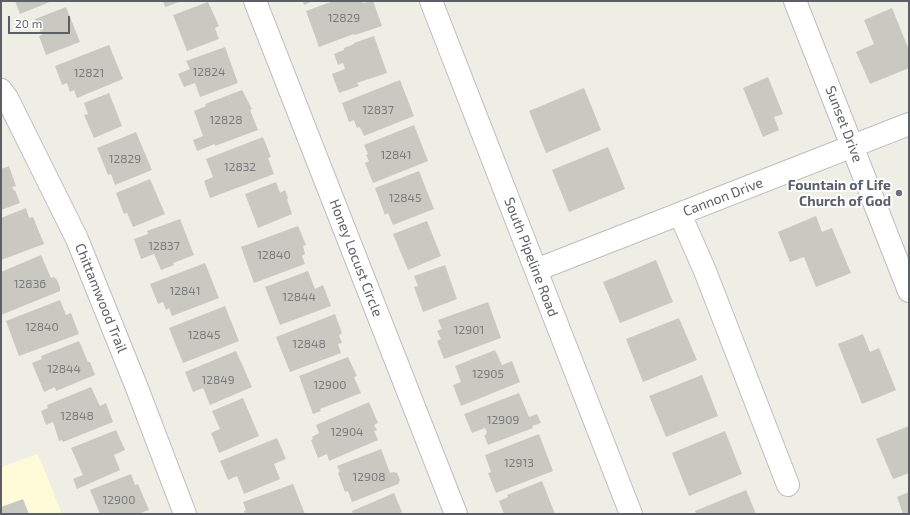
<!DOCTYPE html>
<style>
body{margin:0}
#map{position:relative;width:910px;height:515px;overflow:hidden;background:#efeee4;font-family:"Exo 2",sans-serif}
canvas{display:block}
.frame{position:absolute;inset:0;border:2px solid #5c5f66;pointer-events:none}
.scale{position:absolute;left:8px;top:16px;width:62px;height:18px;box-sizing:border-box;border:2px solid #5c5f66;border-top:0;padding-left:5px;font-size:12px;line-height:14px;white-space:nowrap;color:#5c5f66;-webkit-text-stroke:3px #fff;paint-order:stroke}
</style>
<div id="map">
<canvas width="910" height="515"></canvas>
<div class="frame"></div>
<div class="scale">20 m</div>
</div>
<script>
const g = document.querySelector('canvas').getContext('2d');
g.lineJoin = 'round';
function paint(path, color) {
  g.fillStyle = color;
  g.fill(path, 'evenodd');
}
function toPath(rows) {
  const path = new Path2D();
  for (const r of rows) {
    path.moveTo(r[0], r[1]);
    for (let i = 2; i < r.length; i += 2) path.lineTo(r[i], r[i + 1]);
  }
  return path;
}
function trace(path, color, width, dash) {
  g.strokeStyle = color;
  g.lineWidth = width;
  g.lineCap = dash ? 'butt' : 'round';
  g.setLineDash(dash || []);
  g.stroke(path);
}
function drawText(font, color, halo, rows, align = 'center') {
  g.font = font + ' "Exo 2",sans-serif';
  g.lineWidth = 4;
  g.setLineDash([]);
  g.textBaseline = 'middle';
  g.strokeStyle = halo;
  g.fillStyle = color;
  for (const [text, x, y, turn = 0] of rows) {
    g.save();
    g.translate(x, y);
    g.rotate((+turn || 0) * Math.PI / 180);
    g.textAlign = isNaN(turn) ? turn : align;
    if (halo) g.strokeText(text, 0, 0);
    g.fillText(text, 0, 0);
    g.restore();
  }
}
paint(toPath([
 [38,454,62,514,1,514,1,467]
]), '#fffbd9');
paint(toPath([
 [15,1,52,1,20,14],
 [163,1,182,1,165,7],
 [303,1,313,1,304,5],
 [333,1,362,1,363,3,373,1,382,26,355,35,354,34,319,47,306,11],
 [208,2,219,26,215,28,219,39,187,51,173,15],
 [66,7,80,42,46,55,39,36,42,35,35,19],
 [892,8,909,50,909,68,870,84,856,52,874,44,864,20],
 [374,36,387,73,357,83,359,86,339,93,332,74,345,69,343,63,338,65,334,54,344,50,344,48,354,44,354,43],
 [109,45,123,79,77,98,74,90,70,92,67,83,62,85,55,66],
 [225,47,238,83,200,97,195,83,184,87,178,74,190,69,186,61],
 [768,77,783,114,774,117,779,130,763,137,743,88],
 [400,80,414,116,364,136,360,127,357,128,354,120,349,122,342,103],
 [584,88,601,130,546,153,529,111],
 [242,90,252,109,250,110,258,130,215,146,215,144,197,151,193,140,203,136,194,111,206,106,205,104],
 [109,93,122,126,94,138,84,115,88,114,84,103],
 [414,125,428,161,373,183,365,163,369,161,366,155,368,154,364,145],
 [136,132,152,170,115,185,111,174,108,175,97,148],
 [263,137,271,157,268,158,274,174,210,198,204,181,213,177,206,159],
 [608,147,625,189,569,212,552,170],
 [9,166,16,186,12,187,14,191,15,190,20,203,1,210,1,169],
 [419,171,434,209,393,225,388,213,385,215,375,188],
 [150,179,165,214,133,227,127,213,124,214,116,193],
 [276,182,280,193,285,190,288,198,287,199,292,214,258,228,245,194],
 [26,208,29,218,33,217,44,244,1,260,1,218],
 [816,216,822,232,832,228,851,273,816,287,804,257,790,262,778,232],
 [180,219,194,255,173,263,174,265,161,270,154,254,141,259,134,239,148,234,147,231],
 [427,221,441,256,408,270,393,234],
 [298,226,306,245,303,246,305,254,302,256,305,264,254,283,241,247],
 [41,255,51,278,54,277,57,280,60,287,60,291,1,315,1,272],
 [656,260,673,302,620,323,603,282],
 [205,263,219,298,172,316,169,308,166,310,163,302,158,304,150,284],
 [445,265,457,299,423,312,414,287,418,286,414,276],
 [308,271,315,289,323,285,331,306,280,325,265,287],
 [60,300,66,315,71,313,79,334,19,356,6,321],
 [488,302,501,338,444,359,437,341,441,339,437,331,442,329,438,320],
 [225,306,239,341,183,363,169,328],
 [335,314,342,333,339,335,342,343,338,344,341,353,290,372,276,337],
 [679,318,697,360,643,382,626,339],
 [863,334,870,352,879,348,896,390,862,404,838,344],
 [79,341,88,362,90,362,95,375,56,391,55,387,44,392,32,363,42,359,41,356],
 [495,350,502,365,512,361,520,382,461,406,453,385,461,382,455,366],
 [236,351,252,387,210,405,203,388,193,392,185,372],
 [348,357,357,376,354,377,361,393,320,409,321,411,313,414,299,376],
 [702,375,718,416,666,437,649,396],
 [91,387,100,406,106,403,113,422,63,442,62,440,59,441,53,422,46,425,41,411,48,408,47,405],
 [519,393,529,417,537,414,541,423,532,426,533,428,488,445,484,435,486,435,486,433,487,432,485,428,472,433,464,414],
 [243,398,259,436,219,453,211,433,220,429,212,411],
 [369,402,378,423,374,425,377,430,374,431,378,440,329,461,327,454,318,458,311,440,313,439,312,437,319,433,316,425],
 [909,426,909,473,893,479,876,439],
 [116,430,125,450,114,455,120,470,77,489,73,479,83,475,71,448],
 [725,431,742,474,689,496,672,453],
 [539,434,553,471,496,493,488,473,491,472,485,455],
 [277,438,286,459,274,464,280,479,244,494,237,476,228,480,220,461],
 [381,449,390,473,394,472,397,473,400,480,398,484,352,502,348,491,345,492,338,473,340,472,337,466],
 [131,474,135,485,138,484,149,510,138,514,100,514,90,490],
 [542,481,555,514,504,514,499,501,508,497,507,495],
 [293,484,305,514,245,514,244,511,246,510,243,502],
 [746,490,756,514,696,514,695,511],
 [909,492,909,514,903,514,897,497],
 [394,493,402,512,400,513,401,514,353,514,352,511],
 [23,499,29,514,1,514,1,507]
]), '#cac9c1');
const minor = toPath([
 [255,1,456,514],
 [431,1,631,514],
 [795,1,909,291],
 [1,90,7,98,77,239,137,388,185,514],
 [680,214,705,271,788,485],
 [536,270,909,124]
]);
trace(minor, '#bcbdc4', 24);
trace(minor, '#fff', 22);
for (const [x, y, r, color] of [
 [899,193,4,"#6b7280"]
]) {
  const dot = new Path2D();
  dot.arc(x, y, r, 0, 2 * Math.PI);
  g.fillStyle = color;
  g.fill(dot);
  trace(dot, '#fff', 1.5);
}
drawText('12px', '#787a7d', null, [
 ["12829",344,18],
 ["12824",209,72],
 ["12821",89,73],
 ["12837",378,110],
 ["12828",226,120],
 ["12841",396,155],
 ["12829",125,159],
 ["12832",240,167],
 ["12845",405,198],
 ["12837",164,246],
 ["12840",274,255],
 ["12836",30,284],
 ["12841",185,291],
 ["12844",299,297],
 ["12840",42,327],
 ["12901",469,330],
 ["12845",204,335],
 ["12848",309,344],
 ["12844",64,369],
 ["12905",488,374],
 ["12849",218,380],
 ["12900",330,385],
 ["12848",77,416],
 ["12909",503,420],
 ["12904",347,432],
 ["12913",519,463],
 ["12908",369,477],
 ["12900",119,500]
]);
drawText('14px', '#5c5f66', '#fff', [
 ["Sunset Drive",844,124,69],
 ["Cannon Drive",723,197,-21],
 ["South Pipeline Road",531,257,69],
 ["Honey Locust Circle",356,258,69],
 ["Chittamwood Trail",101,298,68]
]);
drawText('bold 14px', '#5b616d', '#fff', [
 ["Fountain of Life",891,185],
 ["Church of God",891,201]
], 'right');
</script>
